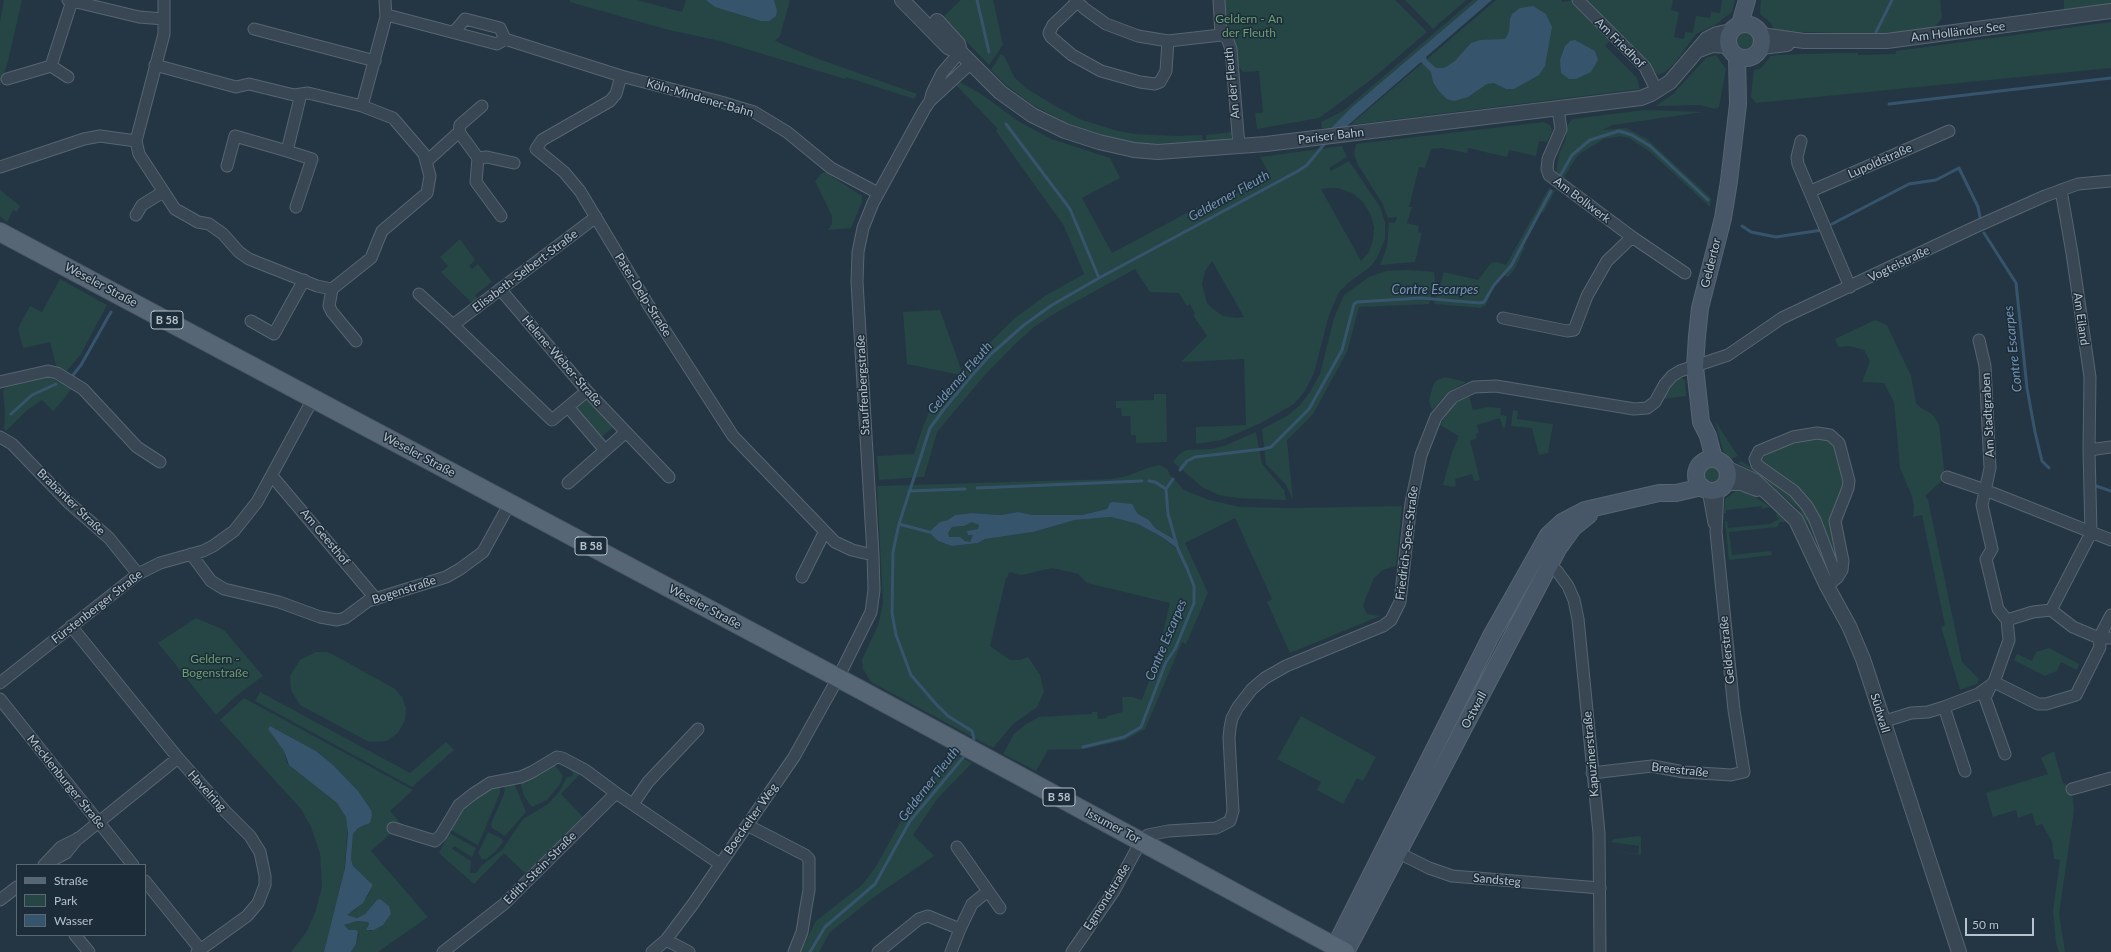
<!DOCTYPE html>
<meta charset="utf-8">
<style>
body{margin:0}
#map{position:relative;width:2111px;height:952px;overflow:hidden;background:#243644;font-family:Lato,sans-serif}
canvas{display:block}
.legend{position:absolute;left:16px;top:864px;width:130px;height:72px;box-sizing:border-box;background:#1d2c39;border:1px solid #5a6874;margin:0;padding:5px 7px;list-style:none;font-size:12px;color:#b6c2cd}
.legend li{display:flex;align-items:center;gap:8px;height:20px}
.legend b{width:20px;border:1px solid #5a6874}
.scale{position:absolute;left:1965px;top:918px;width:69px;height:18px;box-sizing:border-box;border:2px solid #b6c2cd;border-top:0;padding-left:5px;font-size:12px;line-height:14px;white-space:nowrap;color:#b6c2cd;-webkit-text-stroke:3px #1d2c39;paint-order:stroke}
</style>
<div id="map">
<canvas width="2111" height="952"></canvas>
<ul class="legend">
<li><b style="height:5px;background:#576674"></b>Straße</li>
<li><b style="height:11px;background:#264545"></b>Park</li>
<li><b style="height:11px;background:#37546d"></b>Wasser</li>
</ul>
<div class="scale">50 m</div>
</div>
<script>
const g = document.querySelector('canvas').getContext('2d');
g.lineJoin = 'round';
function paint(path, color) {
  g.fillStyle = color;
  g.fill(path, 'evenodd');
}
function toPath(rows) {
  const path = new Path2D();
  for (const r of rows) {
    if (r.length === 3) {
      path.moveTo(r[0] + r[2], r[1]);
      path.arc(r[0], r[1], r[2], 0, 2 * Math.PI);
      continue;
    }
    path.moveTo(r[0], r[1]);
    for (let i = 2; i < r.length; i += 2) path.lineTo(r[i], r[i + 1]);
  }
  return path;
}
function trace(path, color, width, dash) {
  g.strokeStyle = color;
  g.lineWidth = width;
  g.lineCap = dash ? 'butt' : 'round';
  g.setLineDash(dash || []);
  g.stroke(path);
}
function drawText(font, color, halo, rows, align = 'center') {
  g.font = font + ' Lato,sans-serif';
  g.lineWidth = 3;
  g.setLineDash([]);
  g.textBaseline = 'middle';
  g.strokeStyle = halo;
  g.fillStyle = color;
  for (const [text, x, y, turn = 0] of rows) {
    g.save();
    g.translate(x, y);
    g.rotate((+turn || 0) * Math.PI / 180);
    g.textAlign = isNaN(turn) ? turn : align;
    if (halo) g.strokeText(text, 0, 0);
    g.fillText(text, 0, 0);
    g.restore();
  }
}
paint(toPath([
 [4,0,22,0,8,61,0,86,0,22],
 [570,0,637,0,682,12,686,0,790,0,780,36,775,41,813,57,917,94,914,99,846,77,845,79,720,41,665,29,570,2],
 [961,0,993,0,1003,45,989,65,943,17],
 [1219,0,1395,0,1427,32,1372,79,1319,118,1257,129,1255,113,1263,113,1259,71,1243,72,1236,62,1227,38],
 [1405,0,1466,0,1433,29],
 [1473,0,1478,0,1352,107,1331,128,1322,129,1321,122,1343,111],
 [1496,0,1561,0,1562,2,1574,0,1612,39,1605,46,1637,78,1640,89,1350,125],
 [1582,0,1673,0,1671,10,1679,12,1674,37,1684,39,1685,32,1693,33,1696,16,1710,18,1711,12,1720,13,1722,0,1735,0,1732,12,1715,25,1696,34,1674,64,1665,72,1658,75],
 [1761,0,1940,0,1942,18,1934,28,1922,31,1872,34,1774,31,1771,23,1760,14],
 [2064,0,2111,0,2111,5,2064,11],
 [2111,22,2111,68,1756,103,1751,97,1754,70,1760,69,1771,56,1777,55,1835,53,1858,53,1858,55,1896,54,1896,51],
 [1745,40,9],
 [1001,54,1005,57,1014,77,1026,88,1055,106,1082,120,1118,131,1135,134,1176,136,1202,135,1203,143,1163,146,1136,143,1078,129,1031,104,1005,84,991,70],
 [1716,55,1726,69,1719,107,1715,109,1700,105,1656,106,1673,94,1706,58],
 [960,82,981,94,1018,121,1051,139,1110,158,1120,178,1082,198,1112,253,1198,207,1202,212,1270,175,1260,157,1342,146,1347,157,1329,168,1331,171,1349,161,1380,207,1385,222,1385,239,1377,258,1370,267,1348,283,1339,292,1329,315,1314,373,1305,391,1294,404,1261,423,1222,440,1196,444,1196,427,1246,425,1244,359,1181,362,1207,336,1193,315,1195,314,1190,304,1187,306,1179,293,1150,292,1135,269,1057,312,1034,327,1014,345,984,376,937,432,924,477,879,480,877,456,914,454,924,424,931,408,960,375,907,364,903,312,940,310,962,372,985,347,1015,318,1045,296,1084,274,1064,226,996,131,998,129,956,85],
 [1329,188,1338,188,1352,193,1363,202,1371,215,1374,228,1373,240,1369,252,1361,261,1321,189],
 [1212,261,1244,317,1243,317,1237,318,1223,316,1212,308,1207,303,1202,284,1205,271],
 [1645,110,1703,112,1613,125,1602,130,1626,128,1647,139,1711,198,1710,207,1649,151,1629,138,1620,136,1604,139,1581,153,1575,159,1563,179,1556,173,1559,154,1565,141,1568,125,1572,119],
 [1544,122,1551,126,1552,132,1547,142,1539,141,1536,156,1509,150,1507,157,1468,148,1467,153,1442,148,1431,149,1425,168,1419,167,1409,207,1412,207,1407,223,1419,226,1418,232,1422,233,1415,262,1380,265,1387,247,1389,222,1395,223,1397,217,1388,218,1382,203,1358,165,1354,154,1356,144],
 [1233,132,1229,141,1207,143,1206,135],
 [825,172,862,196,862,202,851,228,828,230,832,224,832,216,815,181,821,174],
 [1549,188,1555,191,1543,213,1541,212,1522,246,1525,247,1515,268,1508,277,1504,275,1494,286,1486,305,1481,308,1434,304,1444,272,1478,280,1491,263,1497,262,1506,265],
 [0,190,20,206,17,212,13,210,7,222,0,216],
 [460,239,475,260,469,266,472,269,478,264,492,282,475,295,479,301,474,305,441,272,448,266,440,257],
 [1407,270,1434,272,1435,283,1429,304,1359,307,1347,352,1313,414,1287,440,1293,500,1286,485,1266,464,1262,429,1287,416,1300,405,1310,392,1320,374,1334,318,1344,295,1369,277,1386,271],
 [60,279,107,305,81,354,65,373,57,369,50,342,23,348,18,328,30,306,42,312],
 [1875,320,1887,325,1911,376,1916,403,1921,408,1932,414,1939,424,1945,478,1925,496,1928,500,1962,662,1979,679,1977,684,1960,690,1941,627,1945,625,1922,515,1913,517,1914,506,1911,494,1900,468,1894,402,1884,383,1862,382,1870,361,1864,350,1849,346,1838,347,1835,339],
 [48,377,72,388,63,400,53,411,42,400,26,411,7,430,4,429,5,412,3,391,5,388],
 [1445,377,1466,382,1448,393,1432,410,1429,401,1433,385,1437,380],
 [1679,377,1685,380,1686,396,1662,399,1668,387],
 [1154,394,1166,394,1167,442,1136,443,1136,435,1131,435,1130,416,1122,416,1121,408,1116,408,1116,401,1154,400],
 [1469,396,1473,410,1488,407,1501,408,1500,415,1507,416,1505,427,1503,428,1500,418,1477,425,1479,433,1476,434,1477,438,1470,441,1480,480,1474,481,1472,474,1455,479,1456,486,1453,487,1443,485,1452,452,1459,436,1440,425,1450,408,1460,400],
 [587,397,613,427,599,439,573,409],
 [1513,410,1518,411,1517,419,1553,424,1548,453,1539,455,1532,428,1511,426],
 [1715,421,1738,456,1731,459,1723,451],
 [1256,432,1262,464,1284,490,1286,500,1237,498,1219,495,1202,487,1173,462,1178,455,1186,450,1211,449,1224,446],
 [1819,436,1834,442,1845,475,1833,534,1838,567,1819,523,1764,467,1761,461,1769,449,1787,441],
 [1741,461,1784,487,1804,507,1831,572,1829,574,1809,526,1798,509,1761,476,1738,463],
 [1160,465,1168,470,1169,474,1184,490,1209,500,1240,507,1291,508,1402,506,1396,566,1383,570,1374,578,1363,605,1367,614,1380,616,1290,653,1267,602,1272,599,1235,518,1185,543,1208,593,1186,644,1182,642,1145,729,1125,740,1084,749,1048,750,1036,771,1003,754,1014,734,1025,725,1039,717,1092,714,1092,712,1097,712,1098,719,1107,718,1107,716,1123,712,1122,697,1132,697,1142,700,1156,662,1170,603,1087,583,1078,574,1052,568,1022,575,1009,572,1007,578,1006,578,990,646,1010,660,1020,660,1028,657,1040,675,1044,692,1037,707,1013,724,993,748,871,682,863,669,862,660,878,625,883,604,877,486,1111,479,1127,476,1150,467],
 [1108,506,1135,508,1138,514,1149,520,1155,528,1175,540,1177,549,1162,537,1138,524,1111,517,1075,520,1033,532,985,539,978,543,952,546,938,541,934,536,940,522,948,520,955,515,972,513,1001,515,1018,512,1033,515,1082,515,1107,509],
 [1712,475,9],
 [1736,491,1749,493,1770,507,1762,509,1762,506,1726,510,1726,513,1724,513,1725,499],
 [1777,513,1787,522,1780,522,1777,527,1729,532,1732,555,1771,551,1772,555,1729,560,1725,521,1727,521,1728,528,1770,524,1779,519,1775,514],
 [972,522,979,524,978,529,968,535,973,535,974,537,969,542,965,541,960,537,948,538,948,533,952,527,964,526],
 [196,618,224,630,263,676,236,696,216,715,158,643],
 [2049,648,2079,664,2077,670,2061,662,2057,671,2045,676,2014,660,2017,654,2032,661,2036,652],
 [316,652,327,652,334,655,395,689,402,697,406,708,405,720,398,733,387,741,369,742,300,705,291,690,290,676,300,660],
 [260,692,410,773,446,742,454,750,412,787,255,701],
 [244,698,413,790,390,811,403,826,391,833,371,851,428,917,378,952,351,952,356,944,359,934,356,930,349,930,343,925,357,921,368,922,369,924,367,927,370,931,374,930,383,925,391,914,376,901,365,914,357,918,346,915,355,910,367,897,373,885,353,866,351,859,353,834,358,828,367,825,358,791,333,765,316,751,270,726,268,729,284,751,287,763,337,803,345,813,348,824,344,876,324,952,291,952,307,931,316,910,322,887,320,853,311,827,301,809,220,720],
 [1301,716,1376,757,1363,781,1357,778,1343,804,1317,790,1321,782,1277,759],
 [2054,751,2063,783,2070,787,2072,792,2074,811,2059,914,2065,952,2059,952,2056,943,2053,911,2060,860,2054,859,2052,842,2042,824,2036,826,2032,813,2018,818,2016,810,1993,817,1986,793,2048,774,2041,758],
 [956,755,972,763,937,799,913,835,934,856,874,897,830,932,819,952,800,952,816,921,862,885,875,868,906,812,920,792],
 [553,763,563,776,560,784,547,800,532,807,524,796,520,781],
 [561,763,582,772,561,794,583,817,527,875,504,853,474,884,439,853,449,833,476,848,472,857,454,846,452,849,471,861,470,873,476,873,481,866,502,850,523,819,548,804,559,792,567,777,572,776,573,773],
 [514,783,526,812,505,836,492,828,491,824,504,794,505,784],
 [500,785,500,793,478,845,451,830,466,806,487,790],
 [488,832,502,839,503,842,495,852,486,859,482,859,478,853],
 [1638,836,1641,837,1641,855,1611,851,1638,854,1639,846,1611,842,1614,839]
]), '#264545');
paint(toPath([
 [706,0,774,0,777,11,776,16,769,21,761,21,715,7],
 [1478,0,1492,0,1426,57,1427,60,1436,68,1444,68,1455,61,1471,43,1480,40,1505,39,1509,32,1510,19,1512,14,1520,8,1533,6,1546,14,1552,27,1545,66,1539,75,1514,89,1506,89,1494,83,1487,84,1468,97,1454,101,1447,99,1438,90,1433,82,1431,72,1421,62,1346,127,1331,128,1352,107],
 [1575,40,1595,51,1598,60,1591,72,1576,79,1569,79,1561,73,1560,60,1565,46,1570,41],
 [1113,502,1132,504,1138,514,1149,520,1155,528,1175,540,1178,549,1162,537,1138,524,1111,517,1075,520,1033,532,985,539,978,543,952,546,938,541,929,532,940,522,948,520,955,515,972,513,1001,515,1018,512,1033,515,1082,515,1107,509,1110,503],
 [972,522,979,525,978,529,967,531,968,535,973,535,970,542,965,541,960,537,949,537,948,533,952,527,964,526],
 [270,726,316,751,333,765,358,791,371,810,372,815,370,823,358,828,353,834,351,859,353,866,373,885,363,903,347,915,357,918,365,914,377,900,380,899,389,906,391,914,383,925,374,930,366,930,369,924,368,922,357,921,344,925,349,930,356,930,358,932,356,944,351,952,324,952,345,868,348,833,346,817,337,803,289,765,284,751,268,729]
]), '#37546d');
trace(toPath([
 [977,0,989,52],
 [1876,32,1892,0],
 [1889,104,2111,78],
 [1006,124,1070,209,1099,278],
 [1560,176,1572,155,1590,140,1619,131,1632,135,1650,146,1708,200],
 [1832,224,1909,184,1936,180,1959,168,1978,207,1980,217],
 [1742,226,1751,232,1776,237,1822,230],
 [1984,233,2016,283,2027,388,2035,432,2042,461,2049,468],
 [73,375,81,365,111,312],
 [11,414,32,395,56,384],
 [1180,470,1187,461,1195,457,1263,449,1271,447,1309,409,1342,350,1354,304,1357,302,1421,298,1480,303,1484,302,1494,285,1511,266,1551,191],
 [1149,481,1155,482,1166,489],
 [2096,486,2111,491],
 [977,488,1142,481],
 [909,491,965,489],
 [899,524,929,532],
 [971,744,974,739,972,731,948,716,936,704,911,675,896,635,892,613,893,552,899,524,930,428,944,409,973,374,991,354,1024,325,1052,305,1099,278,1298,171,1307,165,1326,142],
 [1083,747,1124,737,1141,727,1166,662,1175,649,1194,603,1194,586,1187,568,1178,549,1168,514,1166,489,1173,479],
 [810,952,825,927,875,884,910,821,966,754]
]), '#37546d', 3);
const minor = toPath([
 [68,0,139,17,164,19],
 [164,0,164,34,136,141,139,154,175,209,198,222,209,224,223,234,239,252,249,259,317,286,332,289,371,258,382,231,427,193,430,176,424,154,393,118,362,106,386,17,385,0],
 [1075,0,1085,9,1106,24,1138,36,1168,41,1221,35],
 [1219,0,1221,35],
 [1578,0,1645,67,1657,91],
 [1077,2,1053,25,1049,33,1051,37,1072,55,1101,71,1140,82,1155,84,1160,82,1166,71,1168,41],
 [387,15,497,44,505,39],
 [254,29,375,61],
 [454,32,465,19,500,28,505,39,621,76,721,102,754,112,787,132,831,168,878,193],
 [1221,35,1227,38,1231,49,1239,146],
 [155,65,236,87,249,84,294,95,308,93,362,106],
 [51,66,68,77],
 [621,76,616,94,610,101,542,140,536,149,564,172,580,191,649,306,733,436,835,542,852,550,873,555],
 [7,79,51,66,72,1],
 [930,101,932,93,942,73,960,52],
 [1558,109,1561,129,1548,159,1547,169,1549,175,1632,237,1685,273],
 [459,132,478,158,476,182,501,216],
 [1801,141,1797,157,1798,164,1850,287],
 [287,151,312,159,296,207],
 [478,158,487,157,514,163],
 [427,161,459,132,460,125,482,106],
 [227,166,235,136,287,151,301,94],
 [0,167,84,139,100,136,136,141],
 [1811,191,1949,131],
 [136,215,142,205,163,192],
 [332,289,329,306,332,312,356,341],
 [500,289,587,391,626,432,568,483],
 [419,294,453,325],
 [1503,318,1567,331,1574,330,1587,296,1607,261,1632,237],
 [251,321,274,334,304,280],
 [1979,340,1985,366,1990,468,1982,505,1992,549,1986,559,1998,609,2007,620],
 [0,382,48,371,57,373,83,389,137,447,160,462],
 [587,391,552,420,453,325,596,217],
 [568,407,605,450],
 [626,432,669,477],
 [0,437,12,444,68,502,109,538,138,574],
 [2089,450,2111,447],
 [272,476,376,599],
 [1947,477,1985,490,2111,540],
 [1708,490,1714,523],
 [191,554,211,581,224,589,279,602,320,617,337,620,345,618,368,601,446,577,460,569,483,552,510,503],
 [1549,566,1557,571,1568,586,1574,600,1578,619,1599,833,1600,952],
 [802,577,824,533],
 [1827,586,1837,578,1842,570,1843,561,1835,521,1848,488,1849,481,1839,443,1830,435,1817,433,1793,437,1759,451,1755,459,1757,465,1794,491,1807,506,1815,520,1837,578],
 [2051,610,2091,533,2089,450,2090,377,2072,253,2061,190],
 [71,626,178,758,226,812,250,836,260,852,265,876,265,885,258,903,247,916,197,952],
 [1994,682,2038,704,2046,704,2076,695,2100,647,2099,638,2111,615],
 [0,683,138,574,160,563,203,551,213,546,234,531,257,502,314,397],
 [1991,685,1985,698,2005,754],
 [0,699,133,865],
 [1944,707,1965,771],
 [1882,722,1911,713,1928,712,1944,707,1978,694,1991,685,1994,682,2009,640,2007,620,2033,612,2051,610,2073,627,2099,638,2111,638],
 [1592,773,1652,766,1684,772,1731,775,1744,772,1734,710,1716,532,1718,490],
 [2072,789,2111,778],
 [633,804,648,782,698,729],
 [747,825,805,855,809,859,809,890,806,907,802,932,794,952],
 [393,828,435,841,441,835,459,805,473,794,490,783,521,777,532,772,557,757,562,758,585,770,616,793],
 [1399,853,1429,868,1452,876,1600,888],
 [49,862,66,853,78,838],
 [44,865,61,847,79,838,178,758],
 [145,881,200,949],
 [988,891,1000,908],
 [0,900,17,887],
 [75,935,89,952],
 [666,940,689,952],
 [443,952,504,904,616,793,720,864],
 [652,952,666,940,693,904,794,757,838,678,871,612,874,590,873,555,857,282,858,252,863,228,873,203,924,110,930,101,971,63],
 [878,952,919,919,928,916,960,929,972,904,988,891,957,847],
 [951,952,960,929],
 [1072,952,1114,891,1141,841,1148,835,1168,831,1216,828,1230,821,1233,811,1229,738,1230,728,1232,718,1238,707,1252,689,1265,678,1286,666,1383,626,1391,620,1400,602,1411,503,1421,455,1436,417,1453,397,1474,387,1496,386,1634,409,1647,408,1655,402,1665,384,1672,376,1680,371,1728,355,1782,318,1973,228,2045,196,2078,184,2111,181]
]);
const tertiary = toPath([
 [902,0,948,47,960,52,1000,92,1032,115,1065,131,1099,142,1134,150,1158,152,1266,144,1641,98,1651,94,1670,82,1707,39,1717,34,1731,31],
 [937,21,958,44,960,52],
 [1761,35,1804,41,1887,41,2111,11],
 [1761,47,1787,44],
 [1699,50,1712,45,1729,46],
 [1726,468,1755,481,1796,520,1827,586,1849,626,1863,659,1959,952],
 [1726,483,1741,483,1757,489]
]);
const secondary = toPath([
 [1745,41,17],
 [1740,24,1747,0],
 [1714,459,1708,436,1701,422,1695,367,1697,336,1700,308,1723,218,1729,181,1738,104,1737,56],
 [1712,475,16],
 [1335,946,1491,636,1548,535,1562,522,1585,510,1659,493,1676,493,1702,487],
 [1346,952,1558,549,1573,528,1589,515]
]);
const primary = toPath([
 [0,232,859,689,1345,952]
]);
trace(minor, '#576571', 13);
trace(tertiary, '#576571', 16);
trace(secondary, '#576571', 18);
trace(primary, '#465360', 20);
trace(minor, '#394754', 11);
trace(tertiary, '#394754', 14);
trace(secondary, '#475767', 16);
trace(primary, '#576674', 18);
for (const [x, y, w] of [
 [167,320,32],
 [591,546,32],
 [1059,797,32]
]) {
  const box = new Path2D();
  box.roundRect(x - w / 2, y - 9, w, 18, 3);
  g.fillStyle = '#1d2c39';
  g.fill(box);
  trace(box, '#b6c2cd', 1);
}
drawText('bold 11px', '#b6c2cd', null, [
 ["B 58",167,320],
 ["B 58",591,546],
 ["B 58",1059,797]
]);
drawText('12px', '#6ba071', '#1d2c39', [
 ["Geldern - An",1249,19],
 ["der Fleuth",1249,33],
 ["Geldern -",215,659],
 ["Bogenstraße",215,673]
]);
drawText('12px', '#b6c2cd', '#1d2c39', [
 ["Am Holländer See",1958,32,-7],
 ["Am Friedhof",1620,43,45],
 ["An der Fleuth",1232,83,-96],
 ["Köln-Mindener-Bahn",700,98,16],
 ["Pariser Bahn",1331,136,-7],
 ["Lupoldstraße",1880,161,-24],
 ["Am Bollwerk",1582,200,37],
 ["Geldertor",1711,263,-76],
 ["Vogteistraße",1899,264,-26],
 ["Elisabeth-Selbert-Straße",525,271,-37],
 ["Weseler Straße",101,285,28],
 ["Pater-Delp-Straße",643,295,58],
 ["Am Eiland",2081,319,82],
 ["Helene-Weber-Straße",562,361,49],
 ["Stauffenbergstraße",863,385,-93],
 ["Am Stadtgraben",1988,415,-93],
 ["Weseler Straße",419,455,28],
 ["Brabanter Straße",71,502,44],
 ["Am Geesthof",325,537,50],
 ["Friedrich-Spee-Straße",1407,543,-83],
 ["Bogenstraße",404,590,-18],
 ["Fürstenberger Straße",97,607,-38],
 ["Weseler Straße",705,607,28],
 ["Gelderstraße",1727,650,-96],
 ["Ostwall",1474,710,-62],
 ["Südwall",1880,713,73],
 ["Kapuzinerstraße",1591,754,-95],
 ["Breestraße",1680,770,6],
 ["Mecklenburger Straße",66,782,51],
 ["Havelring",207,791,48],
 ["Boeckelter Weg",751,819,-55],
 ["Issumer Tor",1113,826,28],
 ["Edith-Stein-Straße",540,868,-45],
 ["Sandsteg",1497,880,5],
 ["Egmondstraße",1107,897,-58]
]);
drawText('italic 13px', '#7496b3', '#1d2c39', [
 ["Gelderner Fleuth",1229,196,-29],
 ["Contre Escarpes",1435,290],
 ["Contre Escarpes",2013,349,-96],
 ["Gelderner Fleuth",960,378,-49],
 ["Contre Escarpes",1166,640,-67],
 ["Gelderner Fleuth",929,784,-52]
]);
</script>
